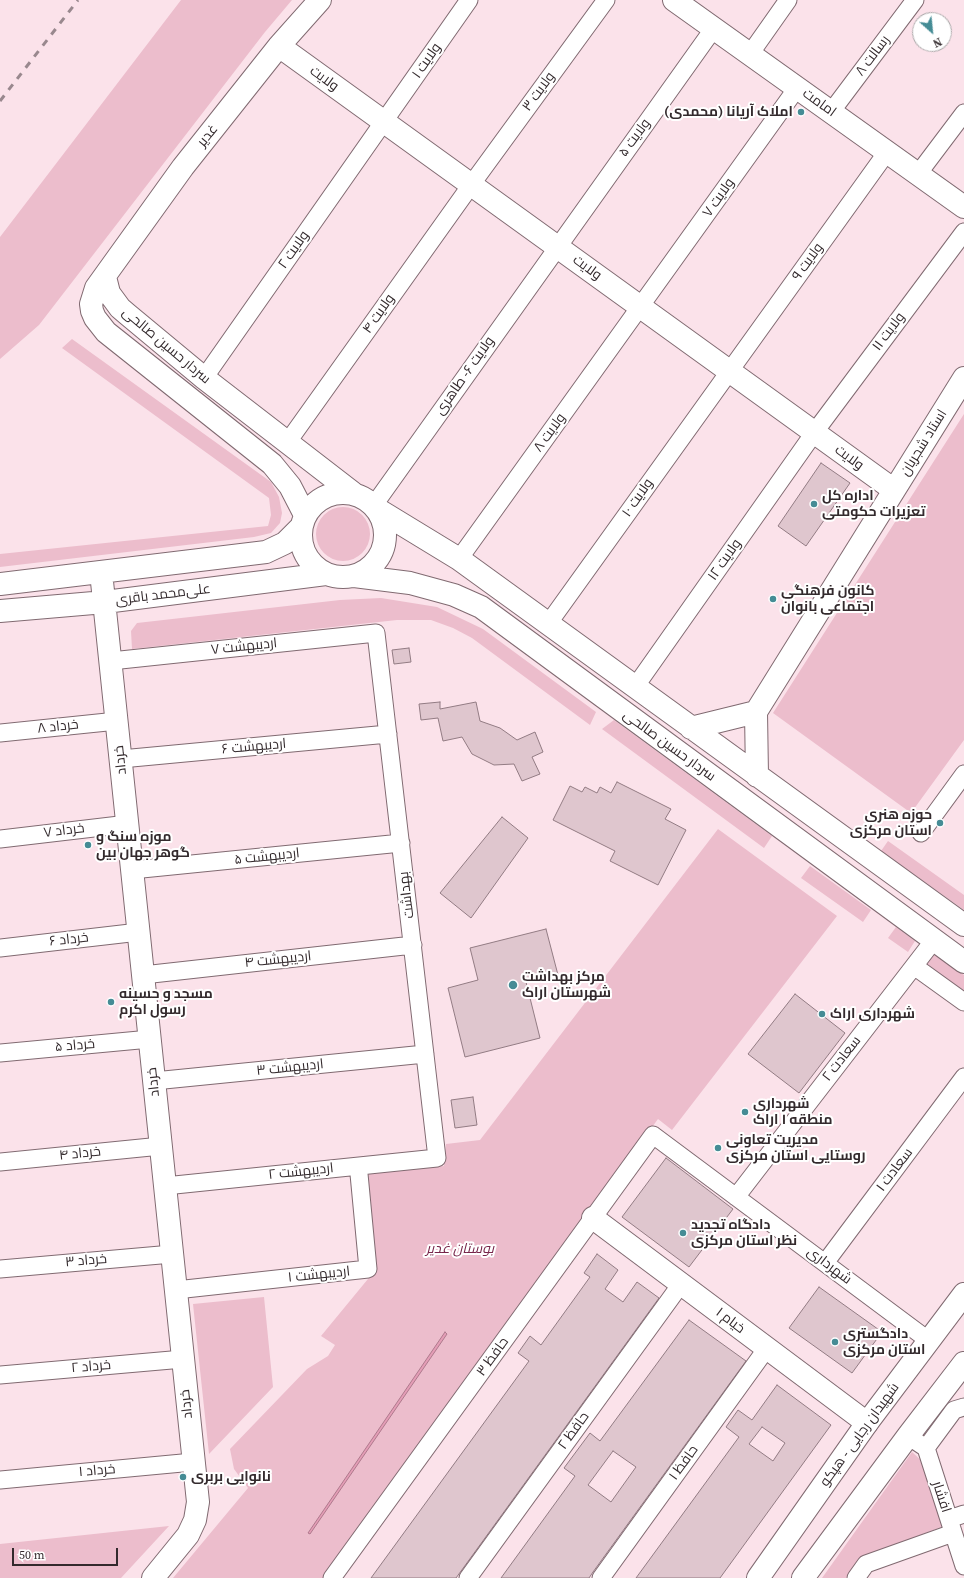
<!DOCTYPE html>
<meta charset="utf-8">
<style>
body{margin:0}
#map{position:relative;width:964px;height:1578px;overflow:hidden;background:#fbe2ea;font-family:"Source Serif 4",serif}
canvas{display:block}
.north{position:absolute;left:912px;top:12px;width:40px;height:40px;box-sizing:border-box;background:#fff;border:1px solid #adaaab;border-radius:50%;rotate:153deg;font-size:11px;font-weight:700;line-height:16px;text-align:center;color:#332a2d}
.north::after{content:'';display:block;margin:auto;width:14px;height:18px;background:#458c95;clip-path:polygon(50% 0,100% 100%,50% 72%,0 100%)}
.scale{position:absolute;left:12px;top:1548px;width:106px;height:18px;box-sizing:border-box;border:2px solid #332a2d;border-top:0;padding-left:5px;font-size:12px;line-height:14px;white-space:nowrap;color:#332a2d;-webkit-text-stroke:3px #fff;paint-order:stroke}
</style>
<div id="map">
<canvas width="964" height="1578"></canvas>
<div class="north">N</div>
<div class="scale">50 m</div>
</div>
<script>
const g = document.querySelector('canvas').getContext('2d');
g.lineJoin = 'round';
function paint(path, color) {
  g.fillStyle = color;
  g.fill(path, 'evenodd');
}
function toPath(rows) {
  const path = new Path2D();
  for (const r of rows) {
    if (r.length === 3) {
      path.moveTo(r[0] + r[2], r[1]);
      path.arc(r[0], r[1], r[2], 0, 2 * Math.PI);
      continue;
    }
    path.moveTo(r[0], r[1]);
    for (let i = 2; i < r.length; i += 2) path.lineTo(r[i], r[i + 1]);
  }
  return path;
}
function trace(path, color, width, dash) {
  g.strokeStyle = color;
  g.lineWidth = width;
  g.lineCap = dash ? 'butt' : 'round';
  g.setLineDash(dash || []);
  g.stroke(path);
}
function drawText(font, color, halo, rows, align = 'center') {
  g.font = font + ' "Source Serif 4",Cairo,serif';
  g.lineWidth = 4;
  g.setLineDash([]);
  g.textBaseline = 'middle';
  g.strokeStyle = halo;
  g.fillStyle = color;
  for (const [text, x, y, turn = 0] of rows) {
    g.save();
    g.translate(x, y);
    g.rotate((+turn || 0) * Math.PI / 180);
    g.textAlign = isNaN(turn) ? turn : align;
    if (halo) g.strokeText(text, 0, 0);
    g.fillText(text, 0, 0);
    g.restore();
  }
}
paint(toPath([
 [181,0,292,0,265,32,39,325,0,359,0,237],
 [72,339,271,482,279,497,282,513,280,523,271,533,254,537,0,567,0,554,268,526,271,515,269,498,62,348],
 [964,414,964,740,911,813,773,713],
 [343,534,27],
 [381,598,437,607,483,629,596,712,590,725,472,638,453,628,431,620,397,620,132,649,131,631,137,623,340,600],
 [614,720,772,836,764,848,602,729],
 [718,829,837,916,672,1130,658,1119,323,1578,173,1578,248,1488,234,1469,230,1449,307,1369,328,1356,335,1345,321,1336,377,1268,366,1174,444,1166,446,1144,480,1140],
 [888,841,964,895,964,910,881,851],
 [810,866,871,910,863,922,801,878],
 [896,927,915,941,908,952,888,938],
 [932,952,964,975,964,995,922,965],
 [264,1297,273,1387,209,1454,193,1304],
 [912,1452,924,1463,944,1526,860,1558,846,1578,822,1578],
 [169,1526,121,1578,0,1578,0,1544]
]), '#ecbdcc');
const water = toPath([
 [445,1332,447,1334,310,1534,308,1533,445,1332]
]);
paint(water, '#e49db6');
trace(water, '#af7a8d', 1);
const building = toPath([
 [821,463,850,483,806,546,778,526,821,463],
 [409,648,411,662,394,664,392,650,409,648],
 [440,702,440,709,476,702,480,721,500,728,517,740,535,732,543,752,532,757,540,774,522,781,514,764,494,765,472,754,462,737,443,741,438,718,421,720,419,704,440,702],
 [617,782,671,809,665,819,686,830,658,885,610,861,615,851,553,820,570,786,582,792,585,787,597,793,600,787,611,793,617,782],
 [502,817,528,838,471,918,440,893,502,817],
 [546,929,558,975,526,982,540,1038,465,1057,448,988,478,980,470,948,546,929],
 [795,994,845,1033,799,1093,748,1054,795,994],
 [473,1097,477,1125,455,1128,451,1100,473,1097],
 [666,1158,733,1209,689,1267,622,1217,666,1158],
 [597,1254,618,1270,605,1289,623,1302,637,1282,659,1298,456,1578,371,1578,529,1361,518,1353,530,1336,541,1345,590,1277,584,1273,597,1254],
 [819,1287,882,1332,852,1373,789,1328,819,1287],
 [689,1320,746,1361,593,1572,589,1578,501,1578,575,1476,564,1468,590,1433,600,1441,689,1320],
 [613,1451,636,1467,611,1502,588,1485,613,1451],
 [777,1385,831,1425,720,1578,636,1578,739,1437,726,1427,738,1410,752,1420,777,1385],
 [762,1427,785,1443,773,1461,749,1444,762,1427]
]);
paint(building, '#dfc6ce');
trace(building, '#927b83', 1);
const street = toPath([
 [750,54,788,0],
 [831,112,915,0],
 [918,174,964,113],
 [204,378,469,0],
 [287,443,471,185,606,0],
 [374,505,714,28],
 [459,559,797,88],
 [548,624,887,152],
 [111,661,376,633,437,1158,165,1186],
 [635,687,814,433,964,232],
 [0,733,117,721],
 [121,759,388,734],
 [921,833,964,774],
 [0,839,128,824],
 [132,870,401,843],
 [0,948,139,932],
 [914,966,964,1002],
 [143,975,413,945],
 [0,1053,150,1039],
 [154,1081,425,1054],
 [0,1162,161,1146],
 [736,1197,934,940],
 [825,1263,964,1077],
 [0,1269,172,1254],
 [176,1290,368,1269,359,1174],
 [0,1375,183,1359],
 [908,1436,926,1448,964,1566],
 [926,1448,954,1410,964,1407],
 [0,1480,193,1462],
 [949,1519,964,1514],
 [332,1578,653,1135,928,1340],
 [468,1578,681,1284],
 [601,1578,767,1348],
 [856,1578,866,1564,953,1533]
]);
const secondary = toPath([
 [674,0,964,207],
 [279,46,894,490],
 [105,277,109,293,120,308,127,314,204,378,353,493],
 [343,535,42],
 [377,509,459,559,964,925],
 [305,515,290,486,272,464,106,332,95,318,92,311,91,304,96,288,183,167,279,46,320,0],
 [101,572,198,1502,195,1520,188,1535,153,1578],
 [354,576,410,583,454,595,481,607,964,962],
 [0,584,266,552,285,543,300,528],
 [0,611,105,602,326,574],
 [756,712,964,378],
 [756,712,757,776],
 [691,728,756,712],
 [593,1218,867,1423]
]);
const primary = toPath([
 [758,1578,867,1423,964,1294],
 [803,1578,908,1436,964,1363]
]);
trace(street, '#806a71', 19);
trace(secondary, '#806a71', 24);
trace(primary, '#806a71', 24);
trace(street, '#fff', 17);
trace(secondary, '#fff', 22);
trace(primary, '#fff', 22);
trace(toPath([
 [0,101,78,0]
]), '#99888e', 3, [7, 7]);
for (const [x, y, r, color] of [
 [801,112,4,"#458c95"],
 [814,504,4,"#458c95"],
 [773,599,4,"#458c95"],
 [940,823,4,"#458c95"],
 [88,845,4,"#458c95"],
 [513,985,5,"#458c95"],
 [111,1002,4,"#458c95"],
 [822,1014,4,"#458c95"],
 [745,1112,4,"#458c95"],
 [718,1148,4,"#458c95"],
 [683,1233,4,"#458c95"],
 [835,1342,4,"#458c95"],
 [183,1477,4,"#458c95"]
]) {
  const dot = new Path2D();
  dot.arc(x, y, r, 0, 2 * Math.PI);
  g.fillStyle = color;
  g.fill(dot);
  trace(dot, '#fff', 1.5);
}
drawText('14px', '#332a2d', '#fff', [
 ["رسالت ۸",873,56,-53],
 ["ولایت ۱",427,61,-55],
 ["ولایت",324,79,36],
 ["ولایت ۳",539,92,-54],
 ["امامت",819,103,36],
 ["غدیر",208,136,-51],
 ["ولایت ۵",635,138,-54],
 ["ولایت ۷",719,198,-55],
 ["ولایت ۲",294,250,-55],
 ["ولایت ۹",808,262,-54],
 ["ولایت",587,268,36],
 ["ولایت ۴",379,314,-55],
 ["ولایت ۱۱",889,332,-53],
 ["سردار حسین صالحی",166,346,40],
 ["ولایت ۶- طاهری",465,376,-55],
 ["ولایت ۸",550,433,-54],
 ["استاد شجریان",924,443,-58],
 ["ولایت",849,458,36],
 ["ولایت ۱۰",638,498,-55],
 ["ولایت ۱۲",725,560,-55],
 ["علی‌محمد باقری",163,595,-7],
 ["اردیبهشت ۷",244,647,-6],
 ["خرداد ۸",58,727,-6],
 ["سردار حسین صالحی",669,746,36],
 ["اردیبهشت ۶",254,747,-5],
 ["خرداد",121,760,-96],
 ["خرداد ۷",64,831,-7],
 ["اردیبهشت ۵",267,857,-6],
 ["بهداشت",407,895,-97],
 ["خرداد ۶",69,940,-6],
 ["اردیبهشت ۴",278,960,-6],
 ["خرداد ۵",75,1046,-5],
 ["سعادت ۲",842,1059,-52],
 ["اردیبهشت ۳",290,1068,-6],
 ["خرداد",154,1082,-96],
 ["خرداد ۴",80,1154,-6],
 ["سعادت ۱",895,1170,-53],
 ["اردیبهشت ۲",301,1172,-6],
 ["خرداد ۳",86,1261,-5],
 ["شهرداری",829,1266,37],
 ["اردیبهشت ۱",319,1275,-6],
 ["خیام ۱",730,1321,37],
 ["حافظ ۳",493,1357,-54],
 ["خرداد ۲",91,1367,-5],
 ["خرداد",187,1404,-96],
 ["حافظ ۲",574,1431,-54],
 ["شهیدان رجایی - هپکو",860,1435,-54],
 ["حافظ ۱",684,1463,-54],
 ["خرداد ۱",97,1471,-5],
 ["افشار",941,1497,72]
]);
drawText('bold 14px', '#332a2d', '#fff', [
 ["املاک آریانا (محمدی)",793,112,"right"],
 ["اداره کل",822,496],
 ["تعزیرات حکومتی",822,512],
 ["کانون فرهنگی",781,591],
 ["اجتماعی بانوان",781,607],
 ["حوزه هنری",932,815,"right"],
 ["استان مرکزی",932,831,"right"],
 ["موزه سنگ و",96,837],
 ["گوهر جهان بین",96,853],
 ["مرکز بهداشت",522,977],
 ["شهرستان اراک",522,993],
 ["مسجد و حسینه",119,994],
 ["رسول اکرم",119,1010],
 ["شهرداری اراک",830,1014],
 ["شهرداری",753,1104],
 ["منطقه ۱ اراک",753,1120],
 ["مدیریت تعاونی",726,1140],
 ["روستایی استان مرکزی",726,1156],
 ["دادگاه تجدید",691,1225],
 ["نظر استان مرکزی",691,1241],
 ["دادگستری",843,1334],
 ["استان مرکزی",843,1350],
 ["نانوایی بربری",191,1477]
], 'left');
drawText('italic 14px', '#762449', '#fff', [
 ["بوستان غدیر",460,1249]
]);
</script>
